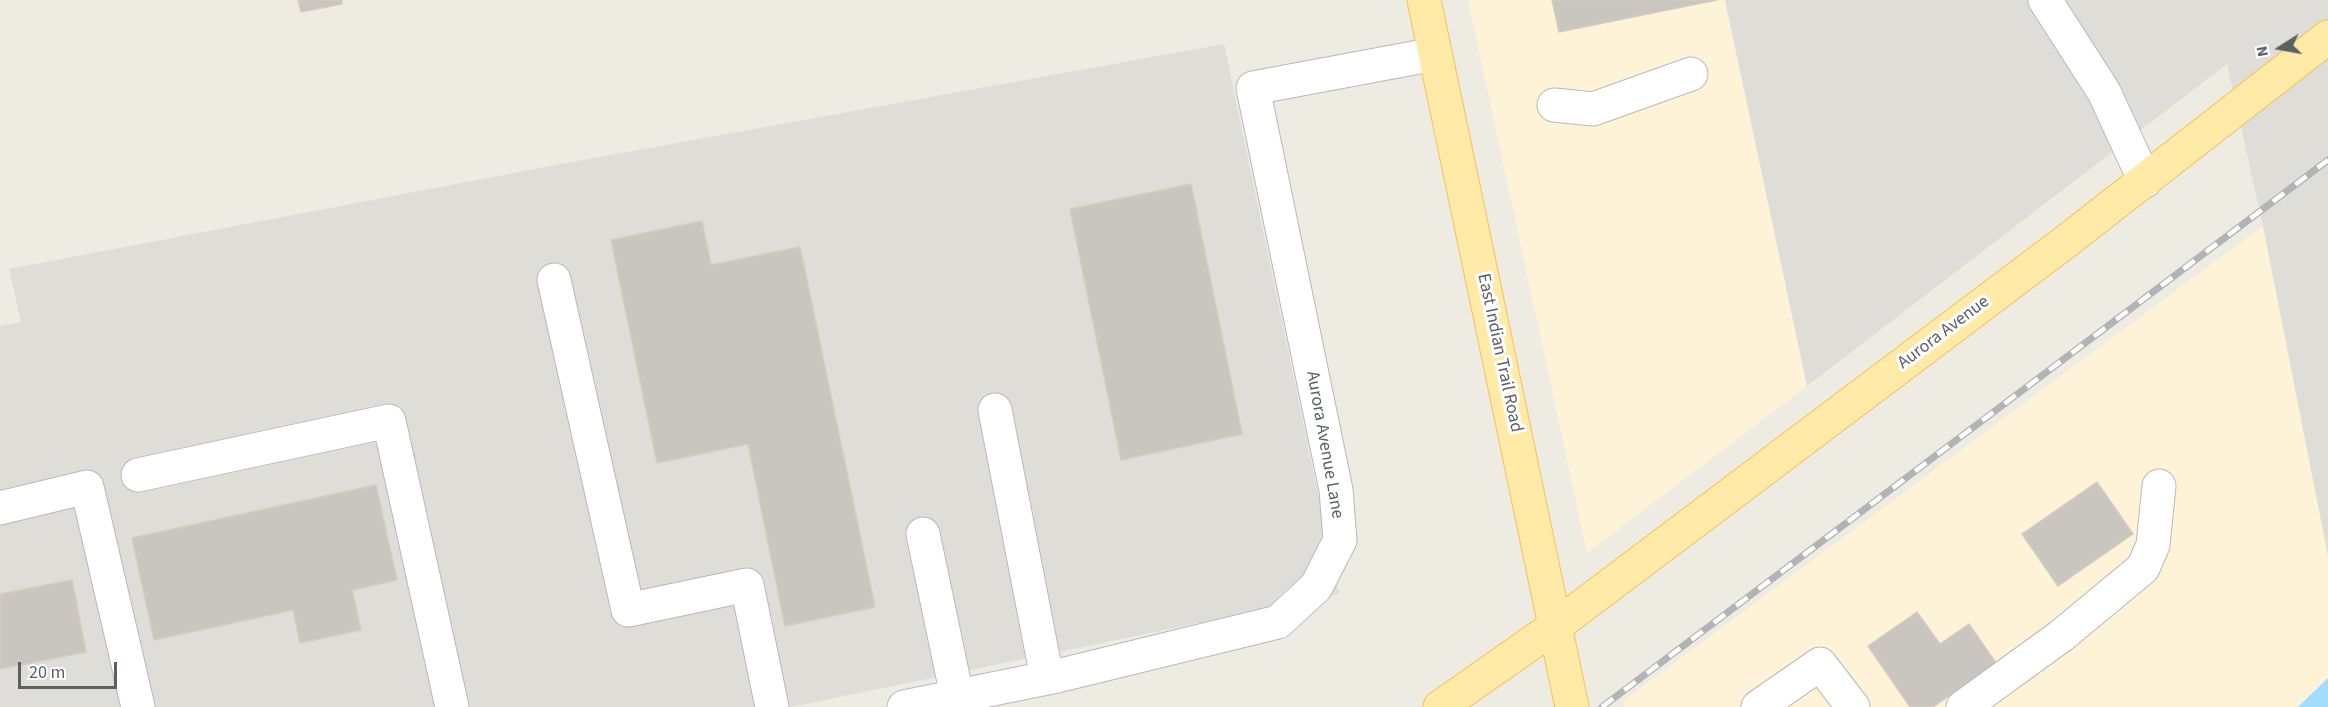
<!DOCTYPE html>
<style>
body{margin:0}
#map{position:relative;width:2328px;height:707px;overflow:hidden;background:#eeebe3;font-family:"Source Sans 3",sans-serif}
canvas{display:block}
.north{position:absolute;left:2250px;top:18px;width:60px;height:60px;-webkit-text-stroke:4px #fff;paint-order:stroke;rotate:259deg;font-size:16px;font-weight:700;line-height:24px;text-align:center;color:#5b6064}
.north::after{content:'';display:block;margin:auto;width:21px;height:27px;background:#5b6064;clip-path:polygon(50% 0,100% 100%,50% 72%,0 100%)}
.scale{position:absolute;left:18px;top:662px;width:99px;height:27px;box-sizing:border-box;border:3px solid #5b6064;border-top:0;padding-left:8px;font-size:18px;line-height:21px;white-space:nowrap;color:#5b6064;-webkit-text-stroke:4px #fff;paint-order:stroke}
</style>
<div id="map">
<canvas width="2328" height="707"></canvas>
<div class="north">N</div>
<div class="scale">20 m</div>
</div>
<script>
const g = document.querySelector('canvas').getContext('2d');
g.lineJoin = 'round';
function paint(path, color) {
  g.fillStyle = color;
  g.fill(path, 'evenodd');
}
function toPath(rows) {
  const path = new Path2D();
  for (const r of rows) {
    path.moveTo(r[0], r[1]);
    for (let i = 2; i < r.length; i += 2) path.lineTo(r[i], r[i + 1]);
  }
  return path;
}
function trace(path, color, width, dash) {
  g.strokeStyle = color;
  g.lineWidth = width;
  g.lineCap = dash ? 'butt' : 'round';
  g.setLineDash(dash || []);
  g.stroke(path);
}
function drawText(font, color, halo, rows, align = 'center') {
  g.font = font + ' "Source Sans 3",sans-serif';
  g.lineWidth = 6;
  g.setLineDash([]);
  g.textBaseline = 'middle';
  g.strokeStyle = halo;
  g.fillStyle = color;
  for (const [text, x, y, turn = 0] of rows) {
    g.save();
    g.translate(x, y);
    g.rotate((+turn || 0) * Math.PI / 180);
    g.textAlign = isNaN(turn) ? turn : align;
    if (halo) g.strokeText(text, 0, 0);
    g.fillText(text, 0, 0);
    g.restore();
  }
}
paint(toPath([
 [1468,0,1725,0,1807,386,1587,553],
 [2263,226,2328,556,2328,678,2298,707,1624,707,1623,701]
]), '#fff3d7');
paint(toPath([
 [1725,0,2328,0,2328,556,2263,226,2227,64,1807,386],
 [1224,44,1339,594,791,707,0,707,0,326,21,322,9,269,561,164]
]), '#dfddd7');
paint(toPath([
 [2328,678,2328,707,2298,707]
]), '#a2dcff');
const building = toPath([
 [298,0,342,0,342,4,301,12,298,0],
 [1552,0,1717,0,1559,32,1552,0],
 [1191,184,1242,434,1121,460,1070,209,1191,184],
 [702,221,711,265,800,247,875,607,785,626,748,444,657,463,611,240,702,221],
 [2097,482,2133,534,2058,586,2022,534,2097,482],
 [376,485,397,580,352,590,361,630,300,643,293,610,154,640,132,538,376,485],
 [72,580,86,652,0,669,0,594,72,580],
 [1917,612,1940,644,1969,624,1996,663,1933,707,1910,707,1868,646,1917,612]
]);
paint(building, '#c9c6c0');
trace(building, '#d3ccc1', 1.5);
const minor = toPath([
 [2045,0,2104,92,2145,181],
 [1554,105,1593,109,1691,74],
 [554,280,628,610,747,585,772,707],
 [995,410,1047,678],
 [138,475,389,421,452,707],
 [0,508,87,487,138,707],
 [923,534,957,696],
 [904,707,1057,676,1278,622,1316,587,1340,540,1336,490,1253,88,1435,54],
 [1758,707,1820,664,1853,707],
 [1963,707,2061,636,2143,568,2153,545,2159,486]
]);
const major = toPath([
 [1424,0,1572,707],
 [1440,707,1557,625,2064,243,2328,37]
]);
trace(minor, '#b5b9be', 35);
trace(major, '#f6bf54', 35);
trace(minor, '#fff', 33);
trace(major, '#ffeba7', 33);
const rail = toPath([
 [1602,707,2328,160]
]);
trace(rail, '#b2b3b4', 7);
trace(rail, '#fff', 4.5, [14]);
drawText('18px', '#5b6064', '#fff', [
 ["Aurora Avenue",1944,333,-37],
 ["East Indian Trail Road",1499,353,78],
 ["Aurora Avenue Lane",1324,445,80]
]);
</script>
